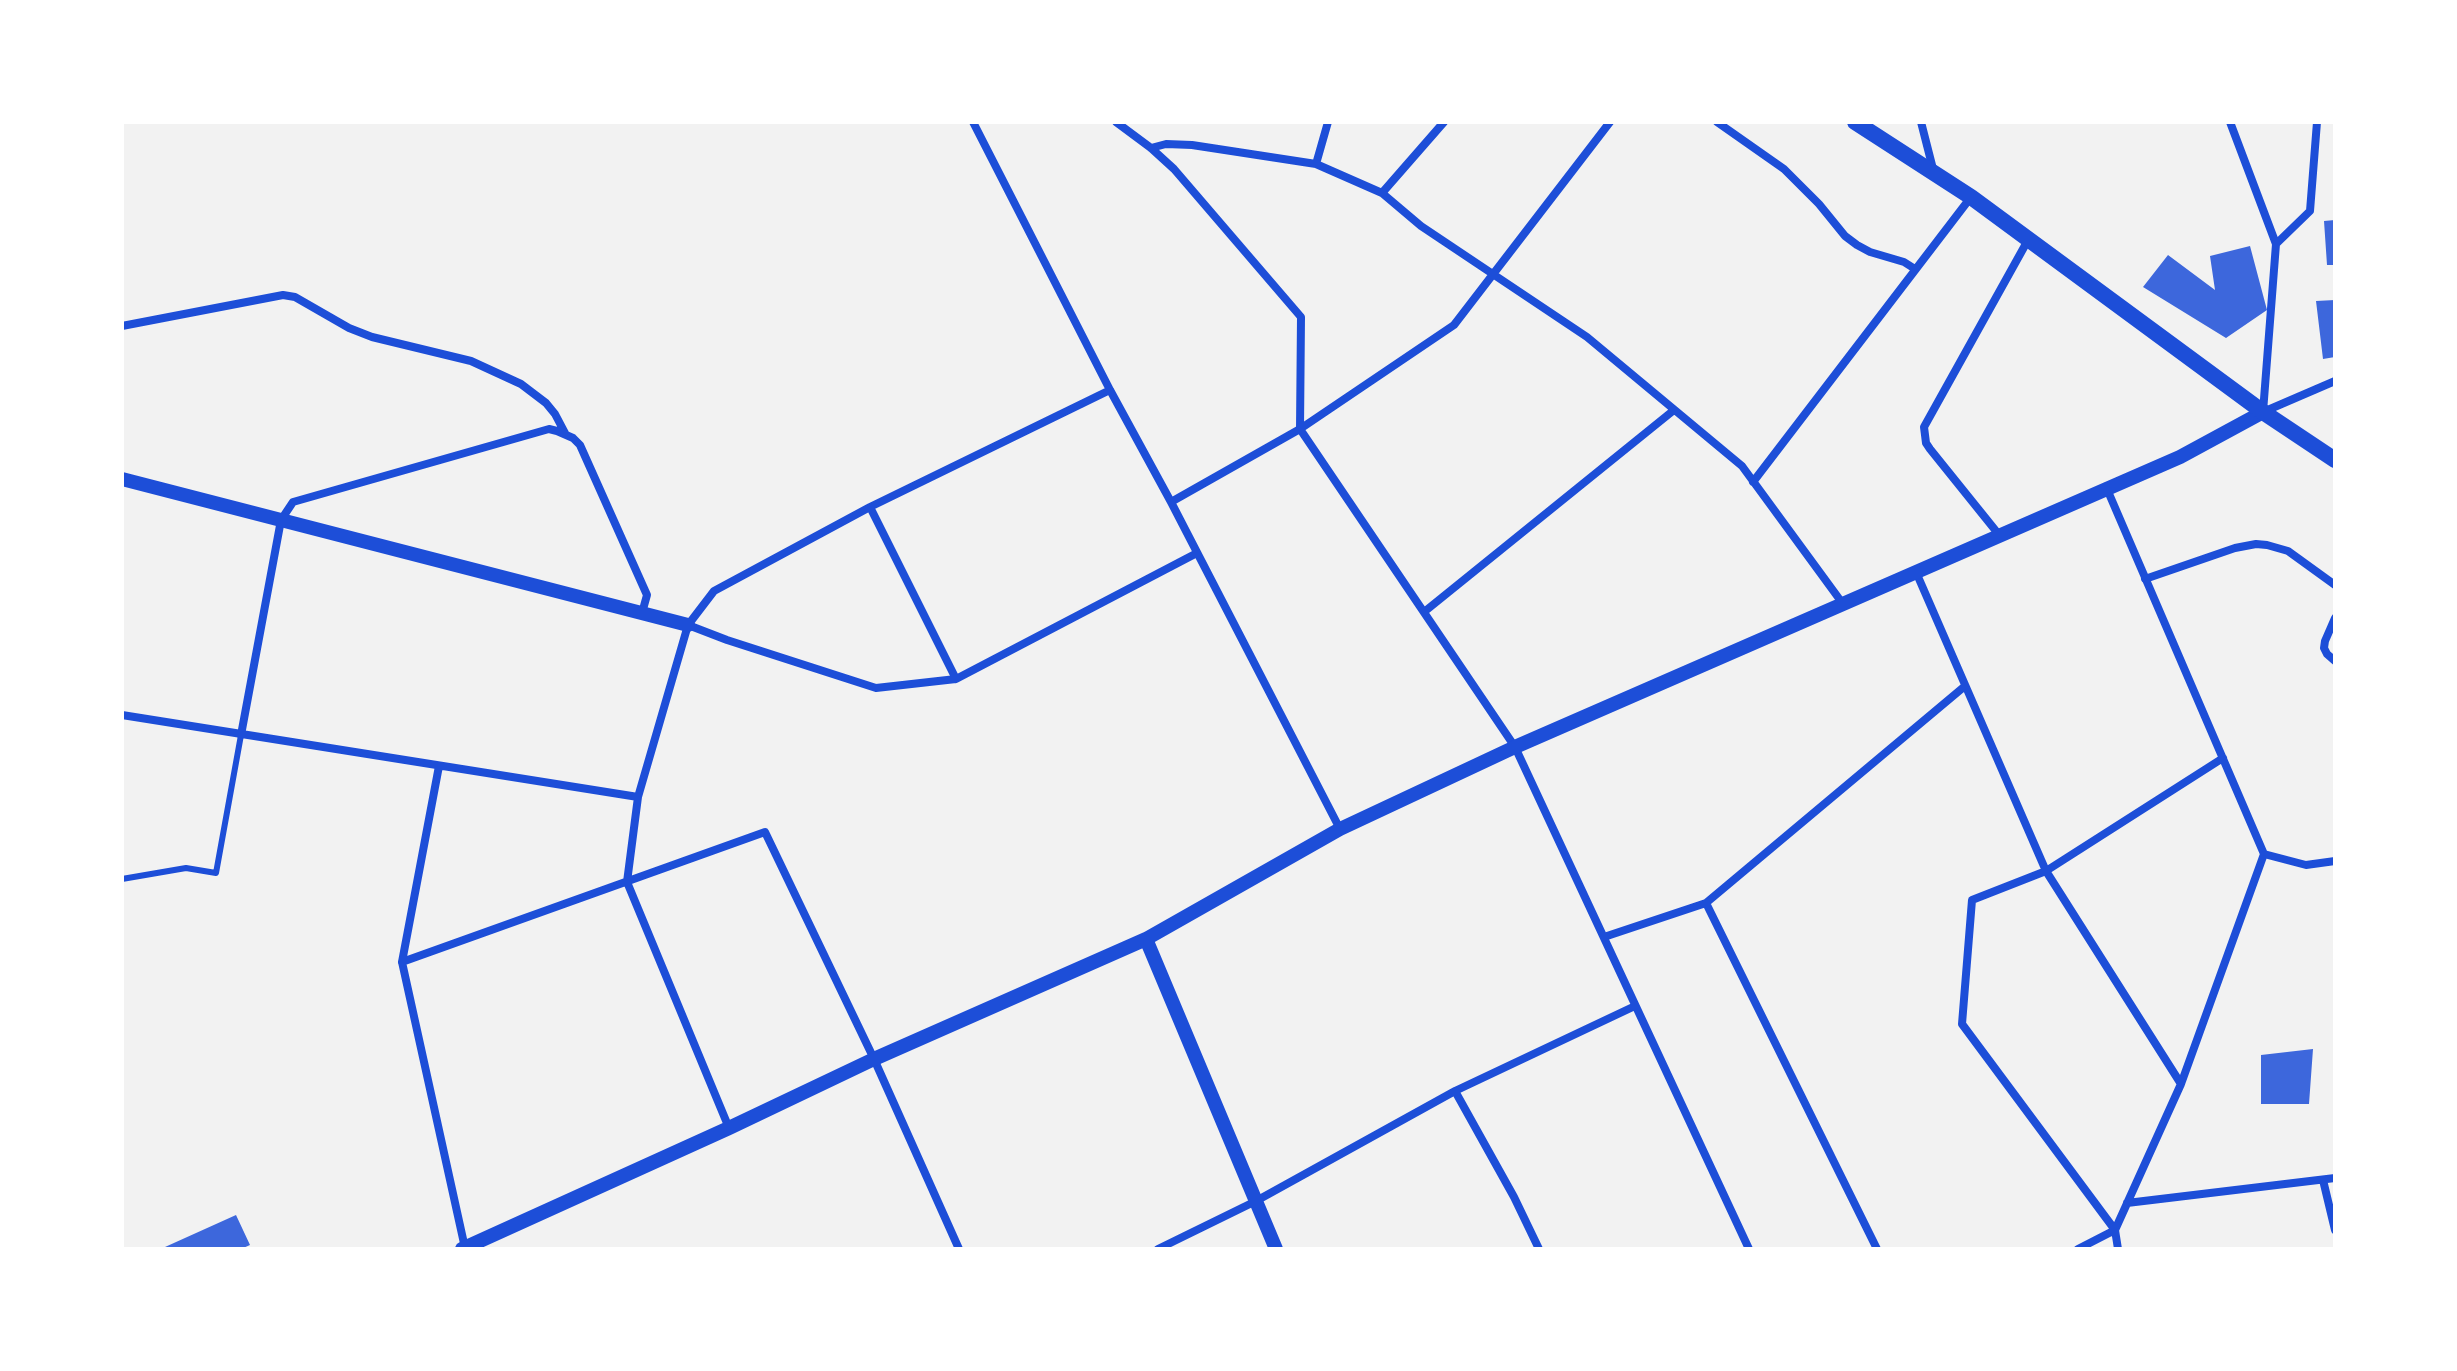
<!DOCTYPE html>
<style>
body{margin:0}
#map{position:relative;width:2457px;height:1371px;overflow:hidden;background:#f2f2f2;font-family:"Archivo Narrow",sans-serif}
canvas{display:block}
.frame{position:absolute;inset:0;border:124px solid #fff;pointer-events:none}
</style>
<div id="map">
<canvas width="2457" height="1371"></canvas>
<div class="frame"></div>
</div>
<script>
const g = document.querySelector('canvas').getContext('2d');
g.lineJoin = 'round';
function paint(path, color) {
  g.fillStyle = color;
  g.fill(path, 'evenodd');
}
function toPath(rows) {
  const path = new Path2D();
  for (const r of rows) {
    path.moveTo(r[0], r[1]);
    for (let i = 2; i < r.length; i += 2) path.lineTo(r[i], r[i + 1]);
  }
  return path;
}
function trace(path, color, width, dash) {
  g.strokeStyle = color;
  g.lineWidth = width;
  g.lineCap = dash ? 'butt' : 'round';
  g.setLineDash(dash || []);
  g.stroke(path);
}
paint(toPath([
 [2335,220,2335,265,2327,265,2324,221],
 [2250,246,2267,310,2226,338,2143,287,2168,255,2215,290,2210,256],
 [2335,300,2335,357,2323,359,2316,301],
 [2313,1049,2309,1104,2261,1104,2261,1055],
 [236,1215,250,1245,241,1249,166,1249,165,1247]
]), '#3d67dc');
trace(toPath([
 [122,879,186,868,216,873,241,735]
]), '#1d4ed8', 6);
trace(toPath([
 [973,122,1110,390,1171,502,1340,829],
 [1116,122,1151,148,1174,169,1301,317,1300,429,1515,747,1749,1249],
 [1717,122,1784,169,1819,204,1845,236,1857,245,1870,252,1904,262,1915,269],
 [1921,122,1933,169],
 [2230,122,2276,244,2263,412,2335,381],
 [1151,148,1166,144,1192,145,1316,164,1382,193,1421,226,1587,337,1742,466,1843,604],
 [1316,164,1328,122],
 [1382,193,1444,122],
 [2276,244,2310,211,2317,122],
 [122,326,283,295,295,297,349,328,372,337,471,361,521,384,546,403,555,414,565,433],
 [1753,482,1971,197],
 [2107,489,2264,854],
 [1171,502,1300,429,1454,325,1610,122],
 [870,507,956,679],
 [2000,536,1930,449,1926,443,1924,427,2028,240],
 [1916,572,2046,871,2181,1084,2115,1230,1962,1024,1972,900,2046,871,2223,758],
 [2145,579,2235,548,2256,544,2267,545,2288,551,2335,585],
 [1424,612,1674,410],
 [2335,618,2325,641,2324,648,2327,654,2335,661],
 [688,625,727,640,876,688,956,679,1197,553],
 [122,715,638,797],
 [241,735,281,520,293,502,549,429,557,431,573,438,580,445,647,595,642,613],
 [1706,903,1877,1249],
 [1604,937,1706,903,1965,686],
 [402,962,439,766],
 [2181,1084,2264,854,2306,865,2335,861],
 [1455,1091,1514,1197,1539,1249],
 [729,1128,627,882,638,797,688,625,714,591,870,507,1110,390],
 [2323,1180,2335,1230],
 [2127,1203,2335,1178],
 [465,1248,402,962,765,832,874,1059,959,1249],
 [1158,1249,1256,1201,1455,1091,1635,1006],
 [2078,1249,2115,1230,2118,1249]
]), '#1d4ed8', 8);
trace(toPath([
 [122,479,688,625],
 [1146,939,1276,1249],
 [462,1249,729,1128,874,1059,1146,939,1340,829,1515,747,2180,457,2263,412]
]), '#1d4ed8', 14);
trace(toPath([
 [1855,122,1971,197,2263,412,2335,460]
]), '#1d4ed8', 16);
</script>
